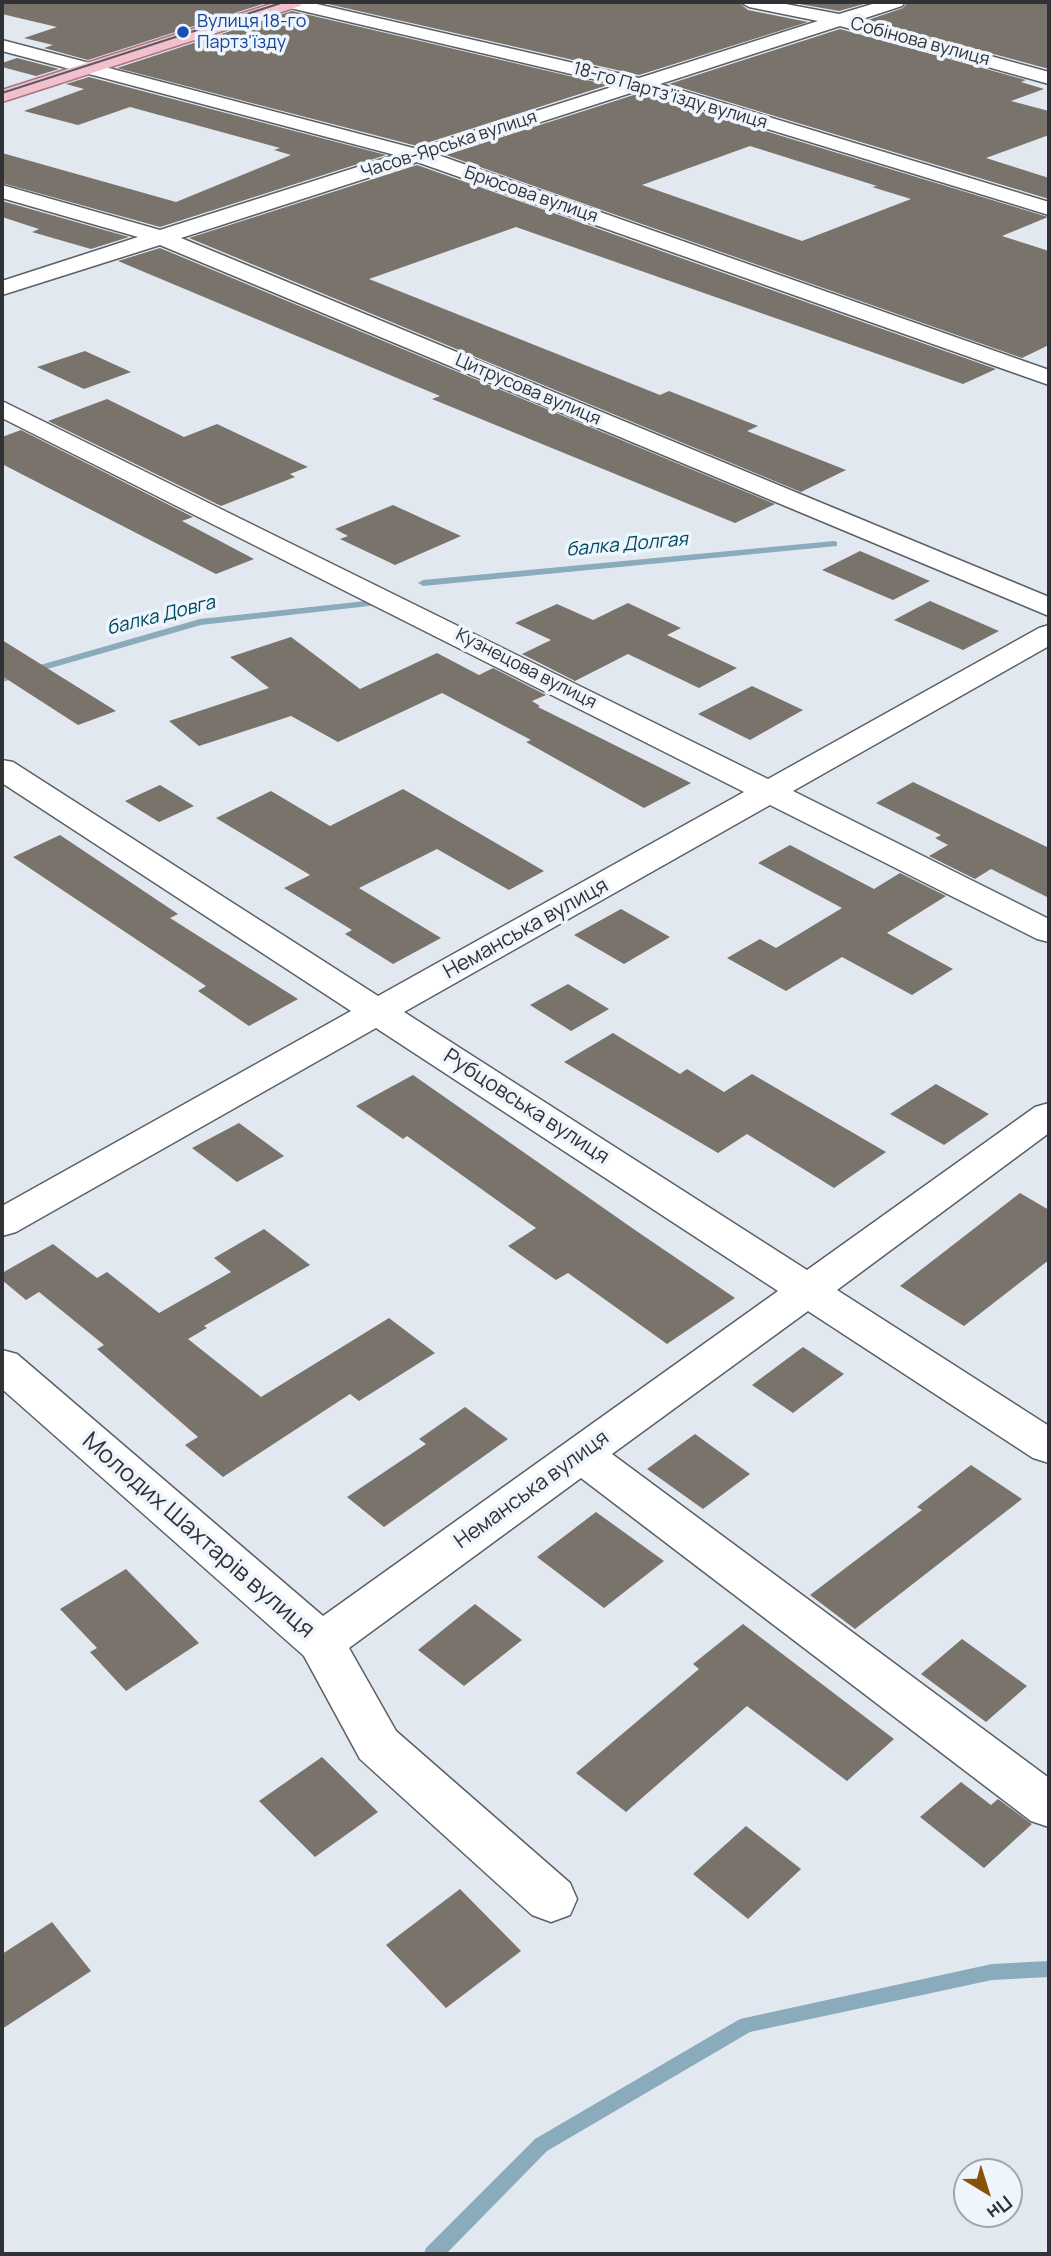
<!DOCTYPE html>
<meta charset="utf-8">
<style>
body{margin:0}
#map{position:relative;width:1051px;height:2256px;overflow:hidden;background:#e2e8ef;font-family:Manrope,sans-serif}
canvas{display:block}
.frame{position:absolute;inset:0;border:4px solid #303235;pointer-events:none}
.north{position:absolute;left:953px;top:2158px;width:70px;height:70px;box-sizing:border-box;background:#eff5fd;border:2px solid #a3a7ad;border-radius:50%;rotate:142deg;font-size:19px;font-weight:700;line-height:28px;text-align:center;color:#303235}
.north::after{content:'';display:block;margin:auto;width:24px;height:32px;background:#8a5206;clip-path:polygon(50% 0,100% 100%,50% 72%,0 100%)}
</style>
<div id="map">
<canvas width="1051" height="2256"></canvas>
<div class="frame"></div>
<div class="north">Пн</div>
</div>
<script>
const g = document.querySelector('canvas').getContext('2d');
g.lineJoin = 'round';
function toPath(rows) {
  const path = new Path2D();
  for (const r of rows) {
    path.moveTo(r[0], r[1]);
    for (let i = 2; i < r.length; i += 2) path.lineTo(r[i], r[i + 1]);
  }
  return path;
}
function paint(path, color) {
  g.fillStyle = color;
  g.fill(path, 'evenodd');
}
function trace(path, color, width, dash) {
  g.strokeStyle = color;
  g.lineWidth = width;
  g.lineCap = dash ? 'butt' : 'round';
  g.setLineDash(dash || []);
  g.stroke(path);
}
function drawText(font, color, halo, rows, align = 'center') {
  g.font = font + ' Manrope,sans-serif';
  g.lineWidth = 7;
  g.setLineDash([]);
  g.textBaseline = 'middle';
  g.strokeStyle = halo;
  g.fillStyle = color;
  for (const [text, x, y, turn = 0] of rows) {
    g.save();
    g.translate(x, y);
    g.rotate((+turn || 0) * Math.PI / 180);
    g.textAlign = isNaN(turn) ? turn : align;
    if (halo) g.strokeText(text, 0, 0);
    g.fillText(text, 0, 0);
    g.restore();
  }
}
paint(toPath([
 [834,541,837,542,837,546,423,586,418,583,423,580,834,541],
 [375,600,378,601,378,605,201,625,2,682,2,676,200,619,375,600],
 [1049,1961,1049,1977,992,1980,750,2032,547,2151,446,2254,424,2254,426,2248,535,2139,740,2019,992,1964,1049,1961]
]), '#89abbb');
paint(toPath([
 [4,2,269,2,88,60,44,48,53,45,24,38,57,27,2,14],
 [319,2,738,2,748,10,808,22,639,75],
 [788,2,871,2,839,11],
 [908,2,1049,2,1049,69,868,20,903,8],
 [292,11,608,85,417,146,117,68],
 [840,29,1026,80,1021,82,1044,89,1011,101,1049,111,1049,135,986,158,1049,178,1049,199,669,84],
 [17,58,59,69,36,76,2,67,2,63],
 [89,77,386,155,160,227,2,183,2,153,176,202,291,155,274,150,280,148,130,107,78,125,24,111,84,89,66,84],
 [640,93,1048,217,1002,236,1049,251,1049,345,1022,358,446,155],
 [750,146,877,186,872,187,911,199,802,241,642,185],
 [417,165,996,369,963,384,516,227,369,279,660,395,669,391,758,426,747,431,846,470,801,492,189,238],
 [2,201,129,237,91,249,32,232,39,229,2,217],
 [160,248,775,504,735,523,432,399,440,396,118,261],
 [85,351,131,372,84,389,37,367],
 [107,399,184,437,217,424,308,467,290,474,295,477,221,506,48,421],
 [21,430,193,517,182,521,254,559,216,574,2,464,2,437],
 [393,505,461,536,395,565,340,539,348,536,335,529],
 [860,551,930,581,893,600,822,570],
 [930,601,999,631,963,650,894,620],
 [628,603,681,628,667,635,737,668,699,688,628,654,575,681,522,654,551,640,515,623,557,604,593,620],
 [291,637,360,689,437,653,479,675,493,668,546,695,532,701,540,706,538,707,691,783,644,808,526,742,531,740,442,693,338,742,291,716,199,746,169,721,269,688,230,657],
 [2,640,116,711,78,725,2,676],
 [752,686,803,710,750,740,698,714],
 [913,782,1049,848,1049,898,991,869,975,879,929,856,948,845,935,838,941,835,876,803],
 [160,785,194,806,159,822,125,801],
 [403,789,544,871,509,890,437,849,359,888,441,938,393,964,345,934,352,930,284,888,310,875,216,818,271,791,330,826],
 [60,835,178,914,170,918,298,999,249,1026,198,991,206,986,13,857],
 [790,845,874,889,900,873,946,896,887,933,953,969,912,995,842,957,786,991,727,958,760,939,776,948,842,908,758,863],
 [621,909,670,937,624,964,574,935],
 [568,984,609,1009,571,1031,530,1005],
 [613,1033,680,1074,687,1069,724,1092,752,1074,886,1152,834,1188,747,1134,718,1153,564,1062],
 [413,1075,635,1230,735,1298,667,1344,568,1273,556,1280,508,1246,536,1228,407,1136,403,1139,356,1106],
 [936,1084,989,1114,944,1145,890,1114],
 [239,1123,284,1156,237,1182,192,1148],
 [1020,1193,1049,1210,1049,1260,964,1326,900,1286],
 [264,1229,310,1265,204,1326,207,1328,188,1339,261,1397,389,1318,435,1353,359,1401,350,1394,223,1477,185,1445,198,1437,97,1349,104,1345,39,1292,26,1300,2,1280,2,1273,53,1244,97,1278,107,1272,159,1313,231,1272,214,1258],
 [803,1347,844,1374,793,1413,752,1385],
 [465,1407,508,1439,384,1527,347,1497,426,1444,419,1439],
 [695,1434,750,1474,703,1509,647,1469],
 [971,1465,1022,1499,855,1629,810,1595,922,1510,917,1507],
 [596,1512,664,1561,604,1608,537,1557],
 [126,1569,199,1643,126,1691,90,1652,97,1648,60,1609],
 [475,1604,522,1640,464,1686,418,1650],
 [743,1624,894,1739,847,1781,747,1706,626,1812,576,1773,699,1669,693,1664],
 [962,1639,1027,1686,986,1722,921,1674],
 [322,1757,378,1812,315,1857,259,1801],
 [961,1782,991,1805,998,1799,1032,1824,984,1868,920,1817],
 [746,1826,801,1869,748,1919,693,1874],
 [460,1889,521,1951,446,2008,386,1945],
 [52,1922,91,1971,2,2029,2,1954]
]), '#79736c');
const minor = toPath([
 [277,2,308,2,639,78,818,21,749,7,740,2,775,2,839,14,879,2,905,2,902,6,859,20,1049,72,1049,84,840,26,660,84,1049,202,1049,215,640,90,438,155,1049,370,1049,385,417,162,181,238,1049,597,1049,616,160,245,2,295,2,281,138,237,2,198,2,185,160,230,395,155,2,51,2,40,417,149,618,85,286,7,277,2],
 [2,401,768,779,1039,628,1049,625,1049,646,793,791,1049,919,1049,942,1037,939,770,805,404,1012,807,1270,1035,1107,1049,1103,1049,1133,837,1290,1049,1426,1049,1463,1033,1458,808,1311,612,1454,1049,1778,1049,1827,1031,1821,581,1478,349,1648,396,1731,570,1883,577,1899,570,1915,551,1922,532,1915,360,1759,304,1656,2,1389,2,1350,17,1354,323,1616,778,1291,376,1028,16,1232,2,1236,2,1206,351,1011,2,783,2,760,13,762,378,996,744,792,2,418,2,401]
]);
const major = toPath([
 [277,2,303,2,300,6,2,102,2,90,277,2]
]);
trace(minor, '#5a6066', 3);
trace(major, '#a97381', 3);
paint(minor, '#fff');
paint(major, '#f2c0cc');
trace(toPath([
 [2,93,284,2]
]), '#595c60', 2);
for (const [x, y, r, color] of [
 [183,32,7,"#1a4fb4"]
]) {
  const dot = new Path2D();
  dot.arc(x, y, r, 0, 2 * Math.PI);
  g.fillStyle = color;
  g.fill(dot);
  trace(dot, '#eff5fd', 2.5);
}
drawText('18px', '#164399', '#eff5fd', [
 ["Вулиця 18-го",197,22],
 ["Партз'їзду",197,43]
], 'left');
drawText('18px', '#303235', '#eff5fd', [
 ["Собінова вулиця",920,42,15],
 ["18-го Партз’їзду вулиця",670,96,16],
 ["Часов-Ярська вулиця",449,145,-18],
 ["Брюсова вулиця",531,195,19],
 ["Цитрусова вулиця",528,390,23],
 ["Кузнецова вулиця",526,669,27]
]);
drawText('italic 19px', '#004960', '#eff5fd', [
 ["балка Долгая",627,545,-5],
 ["балка Довга",161,616,-14]
]);
drawText('21px', '#303235', '#eff5fd', [
 ["Неманська вулиця",526,929,-29],
 ["Рубцовська вулиця",526,1107,33],
 ["Неманська вулиця",532,1490,-36]
]);
drawText('24px', '#303235', '#eff5fd', [
 ["Молодих Шахтарів вулиця",198,1536,41]
]);
</script>
